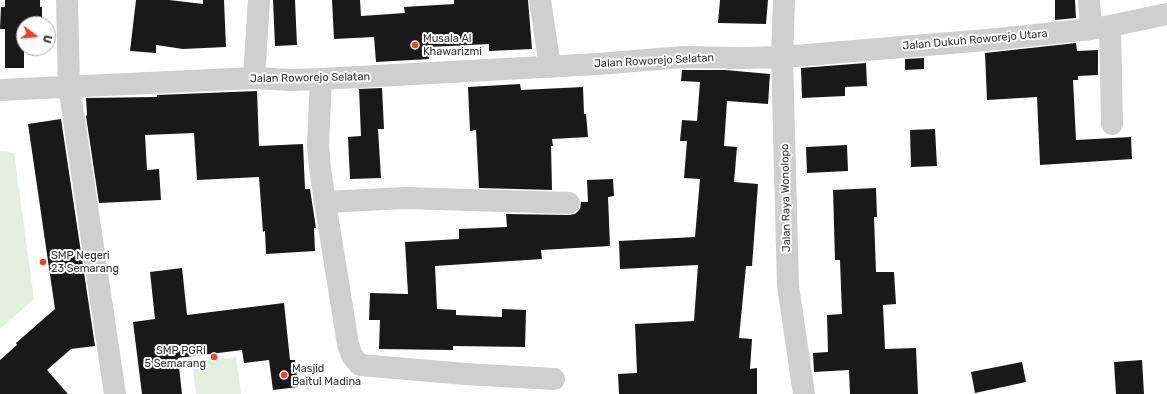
<!DOCTYPE html>
<style>
body{margin:0}
#map{position:relative;width:1167px;height:394px;overflow:hidden;background:#fff;font-family:Rubik,sans-serif}
canvas{display:block}
.north{position:absolute;left:16px;top:16px;width:40px;height:40px;box-sizing:border-box;background:#fff;border:1px solid #adadad;border-radius:50%;rotate:105deg;font-size:11px;font-weight:700;line-height:16px;text-align:center;color:#323232}
.north::after{content:'';display:block;margin:auto;width:14px;height:18px;background:#f0402c;clip-path:polygon(50% 0,100% 100%,50% 72%,0 100%)}
</style>
<div id="map">
<canvas width="1167" height="394"></canvas>
<div class="north">U</div>
</div>
<script>
const g = document.querySelector('canvas').getContext('2d');
g.lineJoin = 'round';
function paint(path, color) {
  g.fillStyle = color;
  g.fill(path, 'evenodd');
}
function toPath(rows) {
  const path = new Path2D();
  for (const r of rows) {
    path.moveTo(r[0], r[1]);
    for (let i = 2; i < r.length; i += 2) path.lineTo(r[i], r[i + 1]);
  }
  return path;
}
function trace(path, color, width, dash) {
  g.strokeStyle = color;
  g.lineWidth = width;
  g.lineCap = dash ? 'butt' : 'round';
  g.setLineDash(dash || []);
  g.stroke(path);
}
function drawText(font, color, halo, rows, align = 'center') {
  g.font = font + ' Rubik,sans-serif';
  g.lineWidth = 4;
  g.setLineDash([]);
  g.textBaseline = 'middle';
  g.strokeStyle = halo;
  g.fillStyle = color;
  for (const [text, x, y, turn = 0] of rows) {
    g.save();
    g.translate(x, y);
    g.rotate((+turn || 0) * Math.PI / 180);
    g.textAlign = isNaN(turn) ? turn : align;
    if (halo) g.strokeText(text, 0, 0);
    g.fillText(text, 0, 0);
    g.restore();
  }
}
paint(toPath([
 [0,151,14,153,34,299,0,329],
 [236,357,241,394,196,394,192,362]
]), '#e5efe0');
paint(toPath([
 [5,0,40,0,40,7,42,7,42,24,24,24,24,68,5,68,5,29,0,29,1,7,5,7],
 [136,0,169,0,203,4,203,0,224,0,226,47,183,49,156,45,156,53,130,51],
 [273,0,295,0,297,45,275,46],
 [332,0,360,0,361,16,405,13,404,7,454,4,454,0,528,0,532,49,489,51,489,44,428,47,429,59,376,62,374,37,334,39],
 [720,0,768,0,766,24,718,23],
 [1055,0,1075,0,1076,18,1055,20],
 [1076,43,1077,51,1098,50,1098,75,1078,76,1078,80,1073,80,1076,140,1131,137,1132,159,1040,165,1037,97,987,100,985,53],
 [924,58,924,69,905,70,905,59],
 [866,63,867,86,845,87,845,96,802,98,801,68],
 [682,70,725,70,770,74,768,104,727,101,724,146,737,147,734,182,758,184,752,266,746,266,739,338,752,339,750,369,757,368,757,394,619,394,618,374,637,373,635,324,694,321,698,265,620,269,619,241,695,237,700,179,684,178,687,141,680,141,682,120,697,121,700,82,681,81],
 [520,84,521,90,583,87,584,114,586,114,588,137,552,139,553,146,551,146,552,190,479,188,476,130,470,131,468,87],
 [382,88,384,129,378,129,381,178,350,179,348,137,361,136,359,89],
 [257,91,259,146,303,144,305,189,310,189,316,228,314,228,315,251,266,254,265,231,263,232,259,177,197,180,194,133,145,135,147,170,159,169,161,200,99,203,86,116,87,115,86,98,157,97,157,95],
 [61,119,95,346,71,349,47,370,68,394,0,394,0,360,17,345,16,343,55,309,28,124],
 [935,129,937,166,911,167,910,130],
 [847,145,848,171,807,173,806,147],
 [613,179,614,196,608,197,610,246,541,250,542,259,435,266,437,309,456,310,456,315,502,317,502,309,526,310,525,347,453,346,453,350,379,349,380,320,369,320,370,293,408,294,405,242,459,239,459,229,507,227,506,214,569,215,575,214,580,209,581,202,588,202,587,180],
 [876,188,877,217,874,217,876,272,894,272,896,304,883,305,885,349,916,348,918,394,850,394,849,370,814,372,813,353,828,352,827,315,842,314,840,260,835,260,833,190],
 [182,268,187,315,284,303,290,360,295,360,298,387,273,390,269,360,244,363,242,350,178,358,182,394,142,394,133,322,155,319,150,272],
 [1142,360,1144,394,1116,394,1114,362],
 [1022,362,1026,382,975,393,971,372]
]), '#191919');
trace(toPath([
 [67,0,69,86,115,394],
 [540,0,550,67],
 [784,0,782,57,788,286,804,394],
 [1089,0,1091,29],
 [1110,26,1112,124],
 [254,78,259,0],
 [321,79,318,145,320,168,325,202],
 [0,90,254,78,291,80,321,79,598,64,683,57,739,58,782,57,998,39,1091,29,1110,26,1167,14],
 [554,379,465,374,360,365,352,356,348,344,325,202,405,198,569,203]
]), '#cfcfcf', 22);
for (const [x, y, r, color] of [
 [415,45,4,"#f0402c"],
 [43,262,4,"#f0402c"],
 [214,357,4,"#f0402c"],
 [284,375,4,"#f0402c"]
]) {
  const dot = new Path2D();
  dot.arc(x, y, r, 0, 2 * Math.PI);
  g.fillStyle = color;
  g.fill(dot);
  trace(dot, '#fff', 1.5);
}
drawText('11px', '#323232', '#fff', [
 ["Musala Al",423,39],
 ["Khawarizmi",423,52],
 ["SMP Negeri",51,256],
 ["23 Semarang",51,269],
 ["SMP PGRI",206,351,"right"],
 ["5 Semarang",206,364,"right"],
 ["Masjid",292,369],
 ["Baitul Madina",292,382]
], 'left');
drawText('11px', '#323232', '#fff', [
 ["Jalan Dukuh Roworejo Utara",975,40,-5],
 ["Jalan Roworejo Selatan",654,61,-3],
 ["Jalan Roworejo Selatan",310,78,-1],
 ["Jalan Raya Wonolopo",786,198,-91]
]);
</script>
